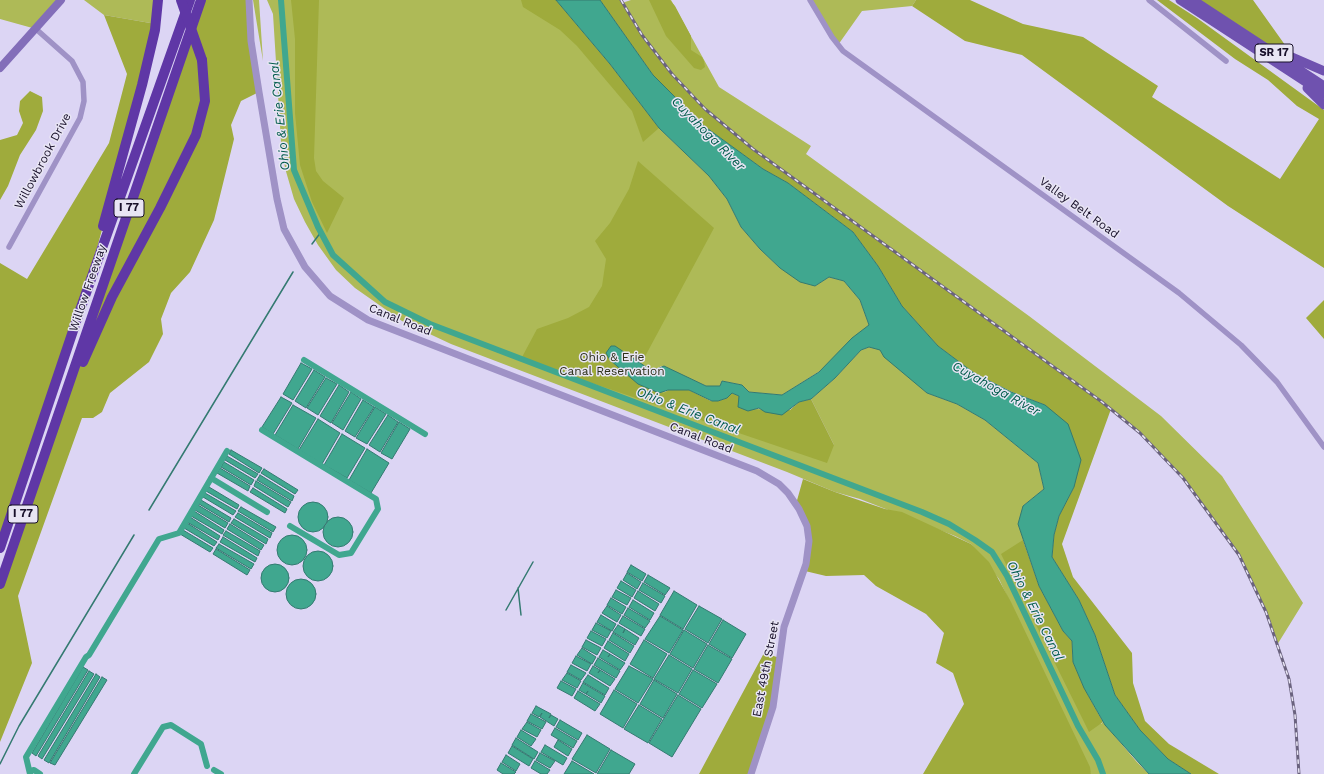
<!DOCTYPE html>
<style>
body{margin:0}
canvas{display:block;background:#dcd5f4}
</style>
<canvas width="1324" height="774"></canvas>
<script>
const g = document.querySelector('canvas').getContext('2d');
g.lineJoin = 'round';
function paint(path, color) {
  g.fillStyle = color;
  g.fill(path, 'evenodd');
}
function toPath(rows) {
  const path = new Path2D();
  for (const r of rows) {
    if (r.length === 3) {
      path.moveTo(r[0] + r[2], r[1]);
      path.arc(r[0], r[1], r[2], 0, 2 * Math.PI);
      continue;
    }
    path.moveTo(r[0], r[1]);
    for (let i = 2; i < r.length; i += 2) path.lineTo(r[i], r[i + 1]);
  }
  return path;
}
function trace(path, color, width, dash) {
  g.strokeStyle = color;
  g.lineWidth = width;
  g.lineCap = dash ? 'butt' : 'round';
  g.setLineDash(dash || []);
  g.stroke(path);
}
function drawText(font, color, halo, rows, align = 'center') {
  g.font = font + ' "Work Sans",sans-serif';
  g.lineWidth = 3;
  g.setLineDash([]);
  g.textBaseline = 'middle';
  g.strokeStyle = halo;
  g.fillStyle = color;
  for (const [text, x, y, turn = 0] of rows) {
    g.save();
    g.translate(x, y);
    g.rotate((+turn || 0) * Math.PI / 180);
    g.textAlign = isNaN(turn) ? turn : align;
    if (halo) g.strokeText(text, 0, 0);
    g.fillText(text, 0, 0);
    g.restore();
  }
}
paint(toPath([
 [0,0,61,0,36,29,0,19],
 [84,0,158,0,156,24,104,15],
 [253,0,259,0,263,61],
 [267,0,556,0,659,128,709,176,727,199,741,227,760,249,780,268,815,286,829,277,844,281,860,300,869,325,820,371,782,395,749,392,742,385,722,381,720,386,706,386,661,366,645,385,834,445,811,399,835,378,861,350,869,347,880,349,927,393,957,404,985,420,1038,463,1044,489,1023,506,1023,540,1028,564,1101,724,1103,722,1136,761,1149,774,1091,774,999,579,971,544,955,536,860,499,835,492,787,472,451,344,402,321,355,288,336,270,318,245,305,222,294,199,285,168,281,142,273,14],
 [631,0,671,0,719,87,811,146,806,154,1029,316,1161,416,1222,476,1303,603,1277,645,1266,612,1238,555,1183,478,1140,433,1070,378,753,149,705,109,672,74,642,35,622,3],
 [810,0,916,0,912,6,862,11,838,45]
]), '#aeba57');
paint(toPath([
 [201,0,249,0,259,92,241,101,231,125,234,139,214,220,190,272,171,293,161,319,163,334,149,362,110,393,102,412,93,418,82,418,18,596,32,663,0,742,0,584],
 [291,0,319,0,314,158,316,171,323,181,344,198,327,233,312,202,300,165,295,113,295,39],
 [521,0,556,0,610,64,659,128,643,142,632,111,577,46,560,30,523,7],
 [600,0,621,0,642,35,672,74,705,109,753,149,1111,409,1062,544,1073,577,1132,653,1133,683,1145,721,1169,744,1219,774,1191,774,1168,759,1140,730,1115,695,1095,635,1079,600,1052,557,1054,535,1059,516,1074,487,1045,405,1012,392,974,373,938,346,902,306,878,266,853,232,788,183,763,169,704,126,653,75],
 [649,0,670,0,675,6,691,36,691,50,702,57,704,61,705,67,701,70,694,68,666,36],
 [916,0,970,0,1023,24,1083,37,1158,86,1152,97,1280,179,1319,119,1297,106,1268,80,1235,59,1157,0,1169,0,1197,18,1324,110,1324,268,1228,206,1022,55,965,41,912,6],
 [1193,0,1253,0,1295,59,1224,20],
 [104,15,156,24,142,85,79,313,0,548,0,263,27,279,109,143,127,74],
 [30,91,42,97,43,111,36,130,20,155,8,186,0,200,0,140,17,135,23,123,19,111,20,101],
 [638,161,714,228,641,364,624,350,610,360,638,384,664,393,668,390,689,390,711,401,718,401,727,398,732,393,739,396,739,402,753,409,790,410,799,402,811,399,834,445,827,463,521,359,537,329,568,318,589,307,602,286,606,259,595,241,610,223,629,189],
 [1324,300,1324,339,1306,318],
 [803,479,835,492,885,509,902,512,971,544,989,562,1011,602,1090,767,1091,774,923,774,964,704,953,673,936,663,944,633,926,614,876,586,864,575,826,576,805,571,809,541,796,504],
 [1023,540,1039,586,1063,631,1072,641,1073,662,1084,688,1103,722,1089,732,1001,554],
 [764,653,780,658,773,707,751,774,699,774]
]), '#9fab3c');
const water = toPath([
 [556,0,600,0,653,75,704,126,763,169,788,183,853,232,878,266,902,306,938,346,974,373,1011,392,1045,405,1068,424,1081,460,1074,487,1059,516,1054,535,1052,557,1079,600,1095,635,1115,695,1140,730,1168,759,1191,774,1149,774,1105,725,1084,688,1073,662,1072,641,1063,631,1039,586,1018,524,1023,506,1044,489,1038,463,985,420,957,404,927,393,884,357,880,350,869,347,861,350,835,378,811,399,799,402,782,415,765,412,759,408,748,411,738,407,739,396,732,393,727,398,718,401,712,401,689,390,668,390,659,393,638,384,610,360,606,353,611,346,615,346,652,371,664,366,706,386,720,386,722,381,742,385,749,392,782,395,819,372,852,338,869,325,860,300,844,281,829,277,815,286,800,282,780,268,760,249,741,227,727,199,709,176,659,128,610,64,556,0],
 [301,363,312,369,293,400,283,394,301,363],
 [314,370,325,377,306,408,295,401,314,370],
 [326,378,337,384,318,415,307,408,326,378],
 [339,385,349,392,331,423,320,416,339,385],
 [351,392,361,399,343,430,332,423,351,392],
 [281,397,292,403,273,434,262,427,281,397],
 [363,400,374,407,355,437,345,431,363,400],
 [293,405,316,418,298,449,275,435,293,405],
 [375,407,386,414,367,444,356,438,375,407],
 [388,415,398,422,380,452,369,445,388,415],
 [318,419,340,433,322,464,299,450,318,419],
 [399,422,410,429,392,459,381,453,399,422],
 [342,434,365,448,347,478,324,465,342,434],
 [367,449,389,463,371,493,349,480,367,449],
 [231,450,262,468,259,473,229,454,231,450],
 [227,456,258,474,255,478,225,460,227,456],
 [224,462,254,480,251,485,221,467,224,462],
 [220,468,250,486,248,491,217,473,220,468],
 [264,469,298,490,295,494,261,473,264,469],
 [260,475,294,496,292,501,257,480,260,475],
 [256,481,291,502,288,507,254,486,256,481],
 [209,487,239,505,237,509,206,491,209,487],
 [253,488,287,509,285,513,250,492,253,488],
 [205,493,236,511,233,515,203,497,205,493],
 [201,500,231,518,229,522,199,504,201,500],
 [313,517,15],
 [198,505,228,523,225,528,195,510,198,505],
 [241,507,276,527,273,532,238,511,241,507],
 [194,511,224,530,222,534,191,516,194,511],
 [238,513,272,533,270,538,235,517,238,513],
 [190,517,220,536,218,540,187,522,190,517],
 [338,532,15],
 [234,519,268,539,266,544,231,523,234,519],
 [187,523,217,542,214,546,184,528,187,523],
 [230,524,264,545,261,550,227,529,230,524],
 [183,530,213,548,210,552,180,534,183,530],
 [226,531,260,551,258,556,223,535,226,531],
 [292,550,15],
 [223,537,257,558,255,562,220,542,223,537],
 [219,544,254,564,251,569,216,548,219,544],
 [216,549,250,570,247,575,213,554,216,549],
 [318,566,15],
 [275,578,14],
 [631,565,646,574,642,581,627,572,631,565],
 [627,573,641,582,637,589,623,580,627,573],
 [648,575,670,588,665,595,644,582,648,575],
 [301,594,15],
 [621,581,636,590,632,597,617,588,621,581],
 [643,583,665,596,661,603,639,590,643,583],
 [616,590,631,598,627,605,612,597,616,590],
 [638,591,659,604,655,611,634,598,638,591],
 [674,591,697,605,683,629,660,615,674,591],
 [611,598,626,607,622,614,607,605,611,598],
 [633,600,654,613,650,620,629,607,633,600],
 [607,606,621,615,617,622,602,613,607,606],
 [699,606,722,619,708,643,685,629,699,606],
 [628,608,650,621,645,628,624,615,628,608],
 [601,615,616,624,612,631,597,622,601,615],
 [623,616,645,629,641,636,619,623,623,616],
 [660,616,683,630,669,653,645,639,660,616],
 [723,620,746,634,732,658,709,644,723,620],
 [596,623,611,631,607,638,592,630,596,623],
 [618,625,625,629,623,633,625,629,639,638,635,645,613,632,618,625],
 [684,630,707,644,693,668,670,654,684,630],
 [591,631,606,639,602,646,587,638,591,631],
 [613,633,634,646,630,653,609,640,613,633],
 [586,640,601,648,597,655,582,647,586,640],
 [644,640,667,654,653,678,630,664,644,640],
 [608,641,629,654,625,661,604,648,608,641],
 [708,645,732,659,718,683,694,669,708,645],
 [582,648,596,657,592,664,577,655,582,648],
 [603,650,610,654,608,657,610,654,625,663,620,670,599,657,603,650],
 [669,655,692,669,678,693,654,679,669,655],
 [576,656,591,664,587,671,572,663,576,656],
 [598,658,620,671,616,678,594,665,598,658],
 [571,665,586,673,581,680,567,672,571,665],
 [593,666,600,670,598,673,600,670,615,679,610,686,589,673,593,666],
 [629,666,653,679,638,703,615,689,629,666],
 [83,667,88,670,36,756,32,753,83,667],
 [693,670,717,684,702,708,679,694,693,670],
 [89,671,94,674,42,759,38,756,89,671],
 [567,673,581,681,577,688,562,680,567,673],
 [96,674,100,677,49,763,44,760,96,674],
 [588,675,609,688,605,695,583,682,588,675],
 [102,677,107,680,55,765,50,763,102,677],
 [654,680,677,694,663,718,640,704,654,680],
 [561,681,576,689,572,696,557,688,561,681],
 [583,683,605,696,601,703,586,694,588,691,586,694,579,690,583,683],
 [614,690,637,704,623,728,600,714,614,690],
 [578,691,600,704,595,711,574,698,578,691],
 [678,695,701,709,672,757,649,743,678,695],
 [639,705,662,719,648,743,624,729,639,705],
 [536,706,551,714,549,718,551,715,558,719,554,726,540,717,542,713,539,717,532,713,536,706],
 [531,714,546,722,542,729,527,721,531,714],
 [560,720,582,733,578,740,556,727,560,720],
 [527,722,541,730,537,737,522,729,527,722],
 [555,728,577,741,573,748,551,735,555,728],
 [521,730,536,739,531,746,517,737,521,730],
 [587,735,610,749,596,773,572,759,587,735],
 [516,738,538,752,534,759,512,745,516,738],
 [558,740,572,749,568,756,554,747,558,740],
 [545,745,567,758,563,765,541,752,545,745],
 [512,746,533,759,529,766,508,753,512,746],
 [611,750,635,764,629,774,597,774,611,750],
 [540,753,555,761,550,768,536,760,540,753],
 [506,755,520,764,516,771,502,762,506,755],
 [535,761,550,770,547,774,541,774,531,768,535,761],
 [572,761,594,774,564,774,572,761],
 [501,763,516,772,514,774,503,774,497,770,501,763]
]);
paint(water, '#40a78f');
trace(water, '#347a71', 1);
trace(toPath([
 [312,244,321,232],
 [149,510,293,272],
 [518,588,521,615],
 [506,610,533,562],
 [0,764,19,726,134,535]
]), '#347a71', 1.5);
trace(toPath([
 [281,0,294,170,318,227,333,255,385,302,430,324,922,512,949,524,975,540,992,552,1007,576,1078,726,1098,760,1103,774],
 [304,360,425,434],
 [262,430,376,499,378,509,351,553,339,555,290,526],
 [211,478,267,512],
 [214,770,221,774],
 [30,771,34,770,40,774],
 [30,774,26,757,86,657,89,655,159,539,179,533,227,451],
 [134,774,163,727,171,725,201,744,207,766]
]), '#40a78f', 6);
trace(toPath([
 [810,0,832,37,843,51,1179,293,1241,345,1277,382,1324,447],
 [1149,0,1226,61],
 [9,247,80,118,84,101,83,82,72,61,36,29]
]), '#9f92c6', 5.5);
trace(toPath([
 [249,0,251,41,259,92,277,199,284,229,305,267,330,296,368,320,757,471,779,484,788,493,799,509,807,526,809,541,806,564,784,627,773,707,751,774]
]), '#9f92c6', 7);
trace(toPath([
 [0,68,61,0]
]), '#836eb9', 8);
trace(toPath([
 [1180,0,1324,94],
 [1193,0,1324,86],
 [1287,55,1324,71],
 [1307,88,1324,105]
]), '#6f52af', 9);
trace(toPath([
 [103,226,142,85,155,30,158,0],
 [83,362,112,297,160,208,196,135,205,101,202,60],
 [0,548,79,313,190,0],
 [0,584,201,0]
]), '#5f37a6', 10);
const rail = toPath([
 [621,0,642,35,672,74,705,109,753,149,1102,402,1140,433,1183,478,1239,555,1266,612,1289,679,1295,715,1299,774]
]);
trace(rail, '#6a627e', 3);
trace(rail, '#e8e5f4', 1.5, [4.5]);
trace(toPath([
 [181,0,202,60]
]), '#5f37a6', 10);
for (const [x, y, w] of [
 [1274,53,38],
 [129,208,30],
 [23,514,30]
]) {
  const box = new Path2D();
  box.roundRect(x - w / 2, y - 9, w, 18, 3);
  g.fillStyle = '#e8e5f4';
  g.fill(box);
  trace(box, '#18102a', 1);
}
drawText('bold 11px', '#18102a', null, [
 ["SR 17",1274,53],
 ["I 77",129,208],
 ["I 77",23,514]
]);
drawText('12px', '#18102a', '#e8e5f4', [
 ["Willowbrook Drive",43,161,-62],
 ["Valley Belt Road",1079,208,36],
 ["Willow Freeway",88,288,-71],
 ["Canal Road",400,320,22],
 ["Canal Road",701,438,21],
 ["East 49th Street",766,669,-79]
]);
drawText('12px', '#2b2e17', '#e8e5f4', [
 ["Ohio & Erie",612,357],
 ["Canal Reservation",612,371]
]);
drawText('italic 13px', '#005b4b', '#e8e5f4', [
 ["Ohio & Erie Canal",280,116,-96],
 ["Cuyahoga River",708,134,45],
 ["Cuyahoga River",996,389,29],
 ["Ohio & Erie Canal",688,411,21],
 ["Ohio & Erie Canal",1035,611,63]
]);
</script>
